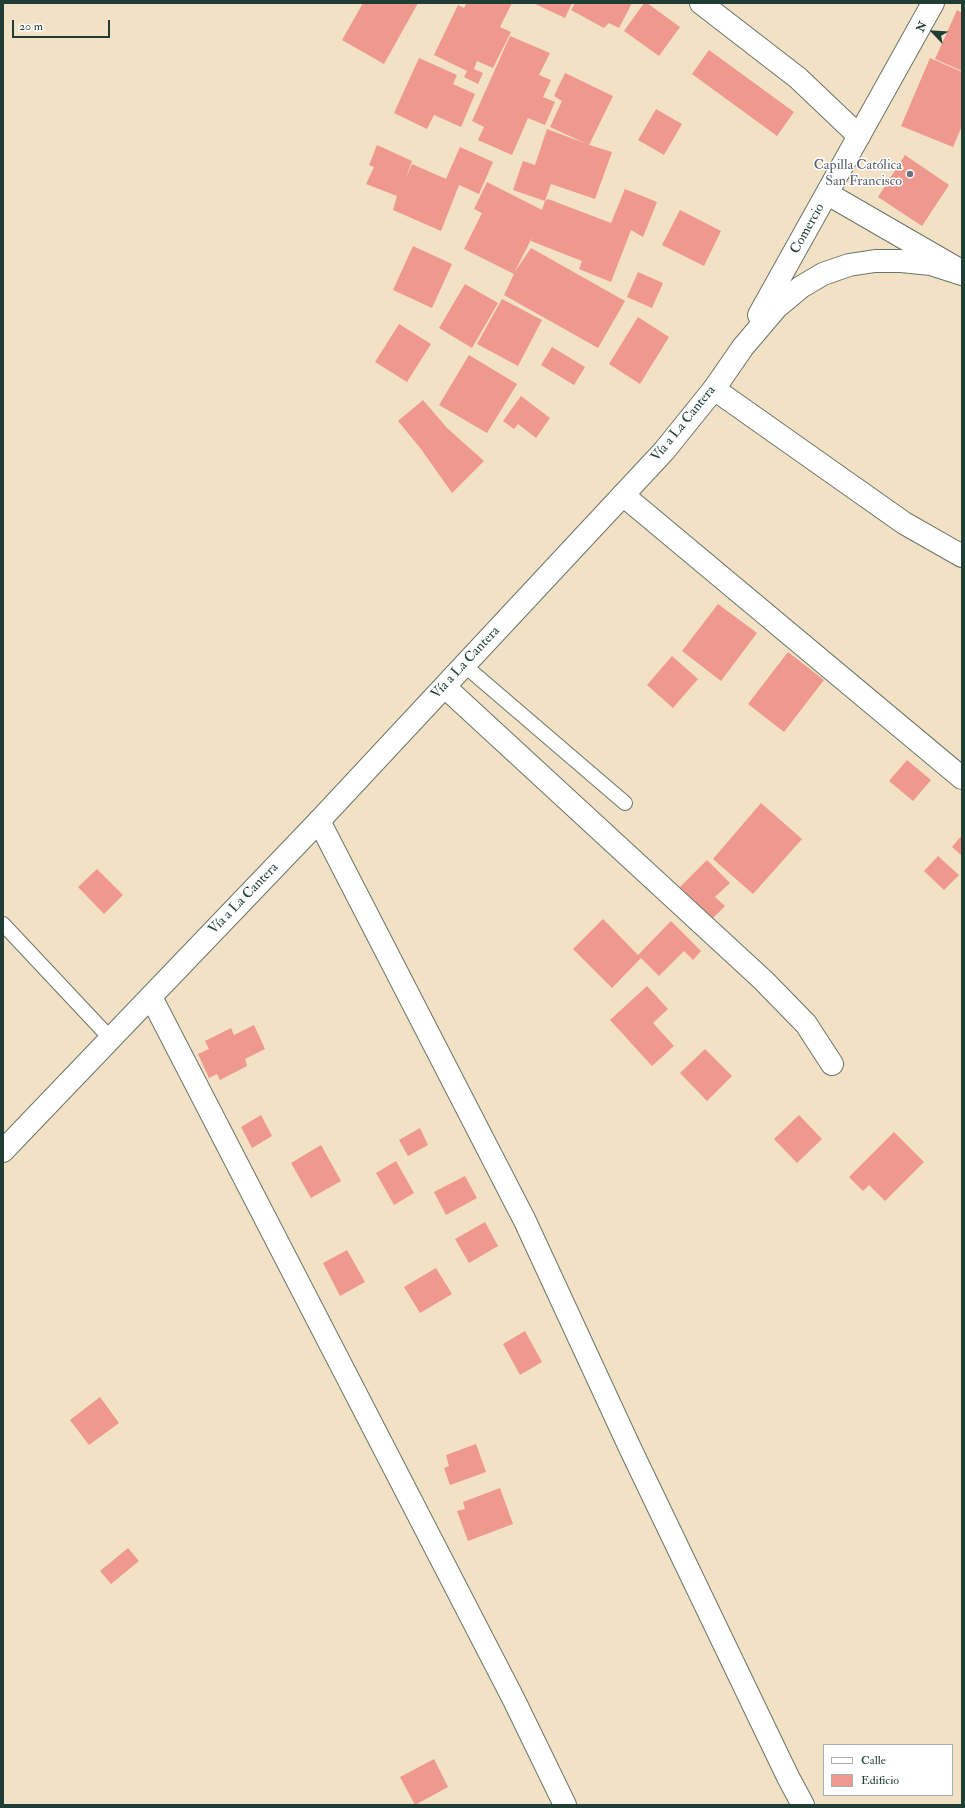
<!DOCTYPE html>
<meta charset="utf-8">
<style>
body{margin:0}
#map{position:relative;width:965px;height:1808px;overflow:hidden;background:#f2e1c5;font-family:"IM FELL Double Pica",serif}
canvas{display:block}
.frame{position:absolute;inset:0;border:4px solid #1f3d34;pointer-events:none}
.legend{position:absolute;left:823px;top:1744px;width:130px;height:52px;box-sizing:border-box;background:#fff;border:1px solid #a5b1ae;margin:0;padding:5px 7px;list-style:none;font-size:12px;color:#1f3d34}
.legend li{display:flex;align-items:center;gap:8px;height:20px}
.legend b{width:20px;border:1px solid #a5b1ae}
.north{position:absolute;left:913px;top:12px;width:40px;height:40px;-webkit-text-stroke:3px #fff;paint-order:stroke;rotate:295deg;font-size:11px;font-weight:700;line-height:16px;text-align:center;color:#1f3d34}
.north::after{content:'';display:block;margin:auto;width:14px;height:18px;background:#1f3d34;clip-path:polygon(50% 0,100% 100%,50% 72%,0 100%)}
.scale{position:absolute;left:12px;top:20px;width:98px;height:18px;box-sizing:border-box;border:2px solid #1f3d34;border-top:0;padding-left:5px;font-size:12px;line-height:14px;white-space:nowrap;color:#1f3d34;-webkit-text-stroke:3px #fff;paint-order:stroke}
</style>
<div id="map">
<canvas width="965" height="1808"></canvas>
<div class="frame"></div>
<ul class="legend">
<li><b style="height:5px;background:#fff"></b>Calle</li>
<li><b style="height:11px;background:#ef988e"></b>Edificio</li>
</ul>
<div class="north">N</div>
<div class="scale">20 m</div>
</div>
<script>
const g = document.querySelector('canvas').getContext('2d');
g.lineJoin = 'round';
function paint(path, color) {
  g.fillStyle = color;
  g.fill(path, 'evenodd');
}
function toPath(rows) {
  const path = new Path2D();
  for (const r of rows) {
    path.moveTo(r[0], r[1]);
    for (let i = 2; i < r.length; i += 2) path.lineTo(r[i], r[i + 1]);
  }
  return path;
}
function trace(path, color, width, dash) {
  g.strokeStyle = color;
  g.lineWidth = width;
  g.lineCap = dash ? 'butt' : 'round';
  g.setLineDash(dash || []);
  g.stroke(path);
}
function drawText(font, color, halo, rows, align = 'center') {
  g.font = font + ' "IM FELL Double Pica",serif';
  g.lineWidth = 3;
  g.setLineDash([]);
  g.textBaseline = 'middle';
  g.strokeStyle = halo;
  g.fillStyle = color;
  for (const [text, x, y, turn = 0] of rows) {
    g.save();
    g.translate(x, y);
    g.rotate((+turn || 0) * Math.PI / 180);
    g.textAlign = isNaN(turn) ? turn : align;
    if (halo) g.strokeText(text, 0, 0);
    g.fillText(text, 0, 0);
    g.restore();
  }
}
paint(toPath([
 [363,3,418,3,384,64,342,40],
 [467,3,512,3,500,27,511,32,493,68,477,61,474,69,483,73,478,84,464,77,467,71,434,55,458,5,464,8],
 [533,3,572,3,565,18],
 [575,3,632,3,619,28,609,23,604,28,571,10],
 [644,3,647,3,680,27,659,56,624,31],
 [957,10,962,13,962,71,935,59],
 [510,36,550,53,539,75,551,80,543,97,555,102,545,125,528,118,512,155,478,140,484,127,472,121],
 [709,50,794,112,777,136,692,74],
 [419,58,457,75,453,84,475,94,461,127,434,115,427,129,394,113],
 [930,58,962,72,962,126,953,147,901,126],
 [565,73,613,96,589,145,612,152,595,199,551,184,545,201,513,190,523,161,535,165,547,129,587,144,550,127,562,101,554,96],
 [656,109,682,124,664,155,638,140],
 [377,145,412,161,405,180,412,164,446,179,460,147,493,162,479,194,459,185,441,231,393,210,397,196,366,184,374,167,369,165],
 [905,155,949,185,922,226,878,197],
 [487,182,542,210,545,201,548,199,611,223,625,189,657,202,643,237,631,230,611,282,579,269,582,261,531,241,534,234,514,273,531,248,625,301,598,348,504,295,514,274,464,249,482,213,474,209],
 [680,210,721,231,704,266,662,245],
 [413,246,452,264,432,308,393,290],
 [638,272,663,283,652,308,627,297],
 [465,284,498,303,472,348,439,328],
 [502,299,542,320,518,366,477,344],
 [638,317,669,337,640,384,609,364],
 [399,324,431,344,407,382,375,362],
 [552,347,585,367,574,385,541,365],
 [469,355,517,384,487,433,439,405],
 [521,396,550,418,536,438,518,424,514,429,503,421],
 [423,400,447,428,484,461,452,493,421,449,398,421],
 [718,604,757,633,721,681,682,651],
 [788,652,824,680,784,732,748,704],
 [672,656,698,679,673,708,647,685],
 [907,760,931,780,913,801,889,781],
 [761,803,802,839,753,894,713,859],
 [962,835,962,856,952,847],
 [938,856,959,875,944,890,924,871],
 [707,860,730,883,715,897,725,906,712,919,680,887],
 [97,869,123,895,104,914,78,887],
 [603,919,638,955,671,921,701,951,693,960,684,951,659,976,641,958,612,988,573,949],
 [647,986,668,1009,653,1023,674,1046,652,1066,610,1020],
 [254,1025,265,1049,245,1059,247,1066,220,1080,217,1074,209,1078,198,1054,209,1049,205,1041,231,1028,234,1035],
 [705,1049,732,1076,707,1101,680,1073],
 [261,1115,272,1136,252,1148,241,1127],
 [799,1115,822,1139,797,1163,774,1139],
 [420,1128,428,1145,408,1156,399,1140],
 [894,1132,924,1162,885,1201,869,1185,863,1191,849,1177],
 [321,1145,341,1181,311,1198,291,1163],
 [396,1161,414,1193,394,1205,376,1173],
 [465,1176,477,1198,446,1215,434,1192],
 [485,1222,498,1246,469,1263,455,1239],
 [347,1250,365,1282,340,1296,323,1263],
 [436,1268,452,1294,420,1313,404,1287],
 [525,1331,542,1362,520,1375,503,1344],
 [100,1397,119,1423,89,1445,70,1420],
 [476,1444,486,1472,450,1485,444,1468,449,1466,446,1455],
 [500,1488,513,1524,468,1541,457,1511,465,1509,463,1502],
 [128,1548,139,1561,111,1584,100,1571],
 [434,1759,448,1787,415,1805,400,1777]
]), '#ef988e');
const lane = toPath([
 [464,665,625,803],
 [3,924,111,1039]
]);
const street = toPath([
 [701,3,798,78,859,136],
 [828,194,956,268],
 [714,389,904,523,962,556],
 [623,495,962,778],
 [445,687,763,980,806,1024,832,1064],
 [319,821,525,1221,630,1448,788,1777,803,1805],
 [151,997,514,1700,565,1805]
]);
const secondary = toPath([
 [759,315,933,3],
 [3,1151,319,821,664,451,714,389,743,347,777,307,801,287,823,274,849,265,875,261,901,261,931,264,962,274]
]);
trace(lane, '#697667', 16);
trace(street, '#697667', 24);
trace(secondary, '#697667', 24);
trace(lane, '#fff', 14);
trace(street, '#fff', 22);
trace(secondary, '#fff', 22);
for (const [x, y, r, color] of [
 [910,174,4,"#6b7280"]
]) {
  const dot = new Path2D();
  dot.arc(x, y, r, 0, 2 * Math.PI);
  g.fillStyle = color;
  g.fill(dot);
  trace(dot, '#fff', 1.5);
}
drawText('14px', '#5b616d', '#fff', [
 ["Capilla Católica",902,166],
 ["San Francisco",902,182]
], 'right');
drawText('14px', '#1f3d34', '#fff', [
 ["Comercio",808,229,-61],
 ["Vía a La Cantera",684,424,-51],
 ["Vía a La Cantera",466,663,-47],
 ["Vía a La Cantera",244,899,-46]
]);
</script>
